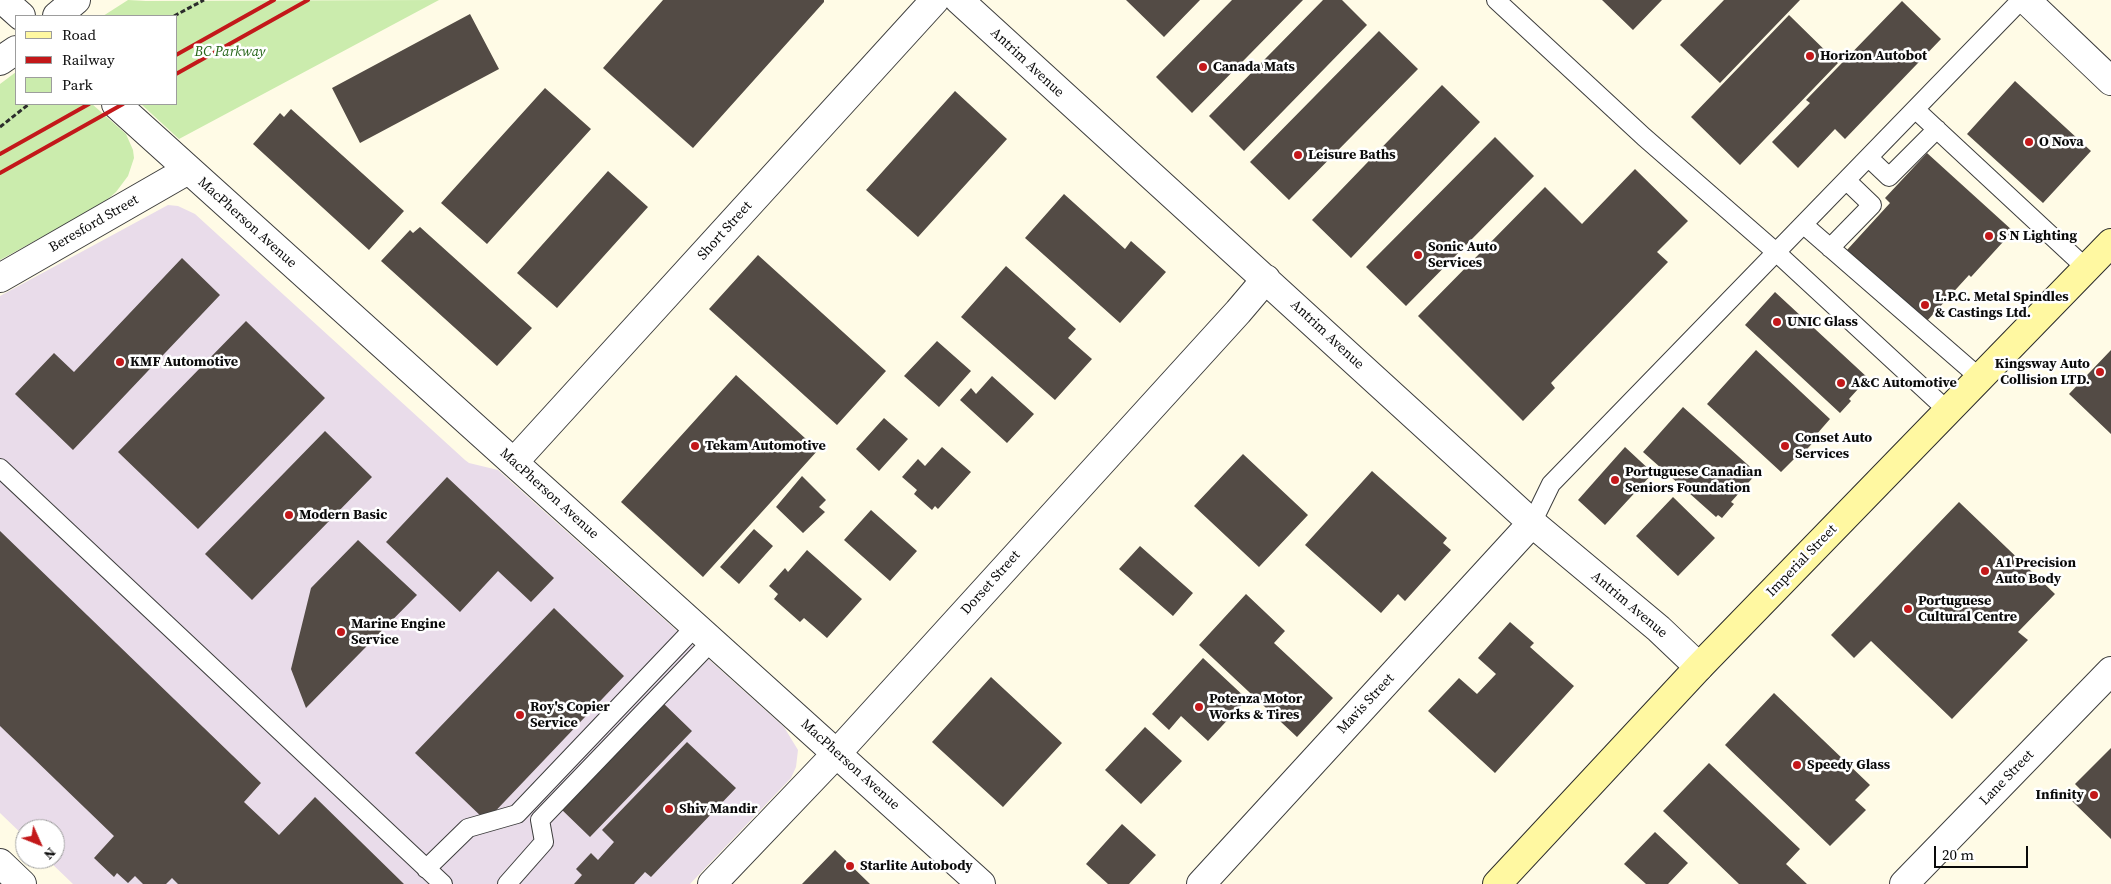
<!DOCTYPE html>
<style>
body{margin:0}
#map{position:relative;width:2111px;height:884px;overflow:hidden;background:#fffbe6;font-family:"Source Serif 4",serif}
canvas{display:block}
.legend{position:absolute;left:15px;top:15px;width:162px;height:90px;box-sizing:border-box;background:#fff;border:1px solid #9d9d9d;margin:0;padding:6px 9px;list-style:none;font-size:15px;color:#0a0a0a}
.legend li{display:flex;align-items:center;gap:10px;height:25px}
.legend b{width:25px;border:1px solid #9d9d9d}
.north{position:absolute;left:15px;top:819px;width:50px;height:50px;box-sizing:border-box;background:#fff;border:1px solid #9d9d9d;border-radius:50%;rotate:134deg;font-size:14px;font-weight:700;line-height:20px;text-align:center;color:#0a0a0a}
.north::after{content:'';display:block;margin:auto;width:18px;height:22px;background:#c3181a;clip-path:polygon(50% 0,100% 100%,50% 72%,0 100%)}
.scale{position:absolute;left:1934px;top:846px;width:94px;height:22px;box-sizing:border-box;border:2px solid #0a0a0a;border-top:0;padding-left:6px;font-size:15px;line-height:18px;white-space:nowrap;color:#0a0a0a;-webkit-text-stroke:4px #fff;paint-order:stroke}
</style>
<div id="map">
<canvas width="2111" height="884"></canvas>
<ul class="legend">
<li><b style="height:6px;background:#fff8a1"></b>Road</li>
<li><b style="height:6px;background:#c3181a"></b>Railway</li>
<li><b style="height:14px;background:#cbecad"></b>Park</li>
</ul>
<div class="north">N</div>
<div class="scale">20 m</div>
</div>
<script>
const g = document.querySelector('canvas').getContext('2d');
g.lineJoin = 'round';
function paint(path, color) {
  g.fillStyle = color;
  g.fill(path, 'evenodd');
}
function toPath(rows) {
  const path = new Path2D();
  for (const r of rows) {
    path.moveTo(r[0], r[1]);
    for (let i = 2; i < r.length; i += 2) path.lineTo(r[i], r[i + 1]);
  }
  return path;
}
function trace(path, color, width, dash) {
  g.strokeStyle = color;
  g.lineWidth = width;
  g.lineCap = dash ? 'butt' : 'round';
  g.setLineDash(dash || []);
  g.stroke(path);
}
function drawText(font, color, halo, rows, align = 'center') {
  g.font = font + ' "Source Serif 4",serif';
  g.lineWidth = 5;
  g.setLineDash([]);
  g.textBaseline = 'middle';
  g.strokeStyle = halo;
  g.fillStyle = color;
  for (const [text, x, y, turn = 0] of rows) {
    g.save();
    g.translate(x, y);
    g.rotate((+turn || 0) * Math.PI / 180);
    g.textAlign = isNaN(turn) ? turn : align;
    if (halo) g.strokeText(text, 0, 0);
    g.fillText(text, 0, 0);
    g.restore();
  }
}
paint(toPath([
 [168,205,178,206,195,214,465,460,469,463,498,470,784,727,798,750,796,767,791,778,690,884,73,884,47,859,55,859,55,829,25,829,25,837,0,813,0,296]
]), '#e9dcea');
paint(toPath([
 [128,0,146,1,439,0,179,139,141,104,176,104,176,16,103,16],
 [16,72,16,104,92,104,126,134,133,150,134,158,128,176,116,192,102,204,0,260,0,84]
]), '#cbecad');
paint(toPath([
 [663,0,824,0,824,2,693,148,603,68],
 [1126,0,1200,0,1164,37],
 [1232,0,1303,0,1192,113,1156,77],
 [1323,0,1342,0,1367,25,1244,151,1209,116],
 [1602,0,1662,0,1633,30],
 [1724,0,1800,0,1720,83,1680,45],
 [1902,1,1941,39,1845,139,1835,129,1798,168,1772,142,1810,103,1806,100],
 [470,14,499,69,360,143,332,88],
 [1789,15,1838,63,1740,165,1691,117],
 [1379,31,1418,69,1289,200,1250,162],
 [2015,81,2091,151,2043,203,1967,134],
 [1442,85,1480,122,1351,258,1312,220],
 [545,88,591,129,487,244,441,203],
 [955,91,1007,139,918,237,866,190],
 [291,109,404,211,369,250,253,144,280,113,284,117],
 [1495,137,1534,176,1406,306,1366,267],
 [1927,153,2013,231,1971,277,1969,275,1926,322,1847,250,1890,203,1885,198],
 [1635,169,1688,221,1657,252,1668,262,1551,383,1555,388,1523,421,1418,316,1545,187,1582,224],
 [608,171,648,207,557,308,517,273],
 [1064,194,1125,249,1131,241,1166,272,1120,323,1025,238],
 [420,227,532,328,497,366,381,261,410,230,413,233],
 [758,255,886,371,837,425,709,309],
 [182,258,220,295,73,450,15,394,54,353,74,372],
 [1006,266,1076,329,1068,338,1092,359,1055,400,961,317],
 [1775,292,1868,378,1849,399,1851,401,1840,413,1745,325],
 [246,321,325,398,198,529,118,452],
 [937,341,971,371,939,407,904,376],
 [1756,350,1830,419,1816,435,1818,437,1798,459,1796,457,1781,472,1707,404],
 [2111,350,2111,434,2069,394],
 [736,375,818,450,703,577,621,502],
 [992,376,1034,414,1007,443,960,400,971,388,976,394],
 [1683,407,1757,473,1731,502,1734,504,1722,518,1718,515,1716,517,1643,452],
 [884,418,908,439,879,471,856,449],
 [325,431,372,477,252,600,205,554],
 [942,447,971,472,938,509,935,506,932,510,914,494,917,490,902,477,918,459,925,466],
 [1625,447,1653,473,1605,525,1578,500],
 [1243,454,1308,515,1259,567,1194,506],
 [1372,471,1447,538,1443,543,1451,550,1405,601,1398,594,1381,613,1305,545],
 [802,476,826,500,819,507,825,512,803,533,776,507],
 [447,477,554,578,531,602,498,571,460,612,386,542],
 [1673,497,1715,538,1678,576,1636,536],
 [1959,502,2055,594,2018,632,2028,640,1952,719,1871,641,1854,658,1831,635],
 [871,510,917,551,890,581,844,540],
 [754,529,773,546,739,584,720,567],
 [0,531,261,783,244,802,279,835,315,797,404,884,178,884,172,878,166,884,143,884,135,876,128,883,117,873,114,877,94,858,114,836,0,726],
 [358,540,417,595,306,708,291,669,311,588],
 [1140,546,1193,593,1173,616,1119,569],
 [807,550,862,599,827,638,804,618,800,622,774,599,778,594,769,586,785,568,788,572],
 [1246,594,1285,631,1274,643,1333,698,1297,737,1199,645],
 [554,608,624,676,486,821,415,753],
 [1510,622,1534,643,1530,647,1574,686,1495,773,1428,711,1459,678,1477,694,1496,674,1478,658],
 [1203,658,1247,699,1208,741,1181,716,1169,730,1152,714],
 [991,677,1062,743,1003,807,932,742],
 [1774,693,1870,785,1855,800,1866,810,1830,846,1725,745],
 [662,702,692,731,590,837,560,808],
 [1145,727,1182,761,1141,804,1105,770],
 [687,742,736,788,651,877,645,872,634,884,574,884,582,875,576,869,591,853,598,860,614,842,602,830],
 [2111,748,2111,839,2071,800,2081,790,2075,784],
 [1709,763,1800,849,1786,864,1807,884,1739,884,1663,811],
 [1122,824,1156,855,1129,884,1108,884,1086,864],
 [1655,832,1688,863,1668,884,1646,884,1624,864],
 [835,850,870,884,802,884]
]), '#534b45');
const service = toPath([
 [1496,0,1644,137,1777,253,1948,411],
 [1916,110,2086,268],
 [1869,158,1889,177,1937,129],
 [1804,225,1980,378],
 [1830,248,1872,205,1847,181],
 [0,468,443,884],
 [1532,523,1551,484,2021,0],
 [426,869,468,828,517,814,696,626],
 [507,884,544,842,540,820,712,641]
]);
const minor = toPath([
 [959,0,1532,523,1659,629,1699,667],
 [2026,0,2111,81],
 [0,61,16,50],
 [514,462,935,0],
 [0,863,22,884],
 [712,884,837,753,1238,312,1266,279],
 [1201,884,1532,523],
 [1904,884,2111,671]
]);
const tertiary = toPath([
 [3,0,21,16],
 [57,16,76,0],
 [116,104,981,884],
 [0,278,188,170]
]);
const secondary = toPath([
 [1497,884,1699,667,2111,243]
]);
trace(service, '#3d3d3d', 20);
trace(minor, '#3d3d3d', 30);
trace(tertiary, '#3d3d3d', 30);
trace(secondary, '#2c2c2c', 30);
trace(toPath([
 [174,16,204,0],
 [0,127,29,104]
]), '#2c2c2c', 3, [5, 2.5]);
trace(service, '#fff', 18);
trace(minor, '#fff', 28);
trace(tertiary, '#fff', 28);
trace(secondary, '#fff8a1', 28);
trace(toPath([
 [176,55,274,0],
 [176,74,308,0],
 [0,154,89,104],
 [0,173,123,104]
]), '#c3181a', 4);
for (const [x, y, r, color] of [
 [1810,56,5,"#c3181a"],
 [1203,67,5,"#c3181a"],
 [2029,142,5,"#c3181a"],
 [1298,155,5,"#c3181a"],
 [1989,236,5,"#c3181a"],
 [1418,255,5,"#c3181a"],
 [1925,305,5,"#c3181a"],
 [1777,322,5,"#c3181a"],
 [120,362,5,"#c3181a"],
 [2100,372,5,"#c3181a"],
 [1841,383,5,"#c3181a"],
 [695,446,5,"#c3181a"],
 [1785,446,5,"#c3181a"],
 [1615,480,5,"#c3181a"],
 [289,515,5,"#c3181a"],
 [1985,571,5,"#c3181a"],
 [1908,609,5,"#c3181a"],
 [341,632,5,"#c3181a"],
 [1199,707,5,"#c3181a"],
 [520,715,5,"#c3181a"],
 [1797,765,5,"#c3181a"],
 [2094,795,5,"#c3181a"],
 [669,809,5,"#c3181a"],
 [850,866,5,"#c3181a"]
]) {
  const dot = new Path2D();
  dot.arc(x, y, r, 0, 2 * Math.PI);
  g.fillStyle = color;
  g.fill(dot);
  trace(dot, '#fff', 2);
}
drawText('italic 14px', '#246517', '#fff', [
 ["BC Parkway",230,52]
]);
drawText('bold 14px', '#0a0a0a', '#fff', [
 ["Horizon Autobot",1820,56],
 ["Canada Mats",1213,67],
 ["O Nova",2039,142],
 ["Leisure Baths",1308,155],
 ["S N Lighting",1999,236],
 ["Sonic Auto",1428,247],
 ["Services",1428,263],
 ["L.P.C. Metal Spindles",1935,297],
 ["& Castings Ltd.",1935,313],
 ["UNIC Glass",1787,322],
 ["KMF Automotive",130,362],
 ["Kingsway Auto",2090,364,"right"],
 ["Collision LTD.",2090,380,"right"],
 ["A&C Automotive",1851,383],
 ["Conset Auto",1795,438],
 ["Services",1795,454],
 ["Tekam Automotive",705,446],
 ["Portuguese Canadian",1625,472],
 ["Seniors Foundation",1625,488],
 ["Modern Basic",299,515],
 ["A1 Precision",1995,563],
 ["Auto Body",1995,579],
 ["Portuguese",1918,601],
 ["Cultural Centre",1918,617],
 ["Marine Engine",351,624],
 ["Service",351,640],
 ["Potenza Motor",1209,699],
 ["Works & Tires",1209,715],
 ["Roy's Copier",530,707],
 ["Service",530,723],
 ["Speedy Glass",1807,765],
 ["Infinity",2084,795,"right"],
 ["Shiv Mandir",679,809],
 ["Starlite Autobody",860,866]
], 'left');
drawText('14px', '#0a0a0a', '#fff', [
 ["Antrim Avenue",1027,63,43],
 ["MacPherson Avenue",247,223,42],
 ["Beresford Street",94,224,-30],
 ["Short Street",725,231,-48],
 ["Antrim Avenue",1327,335,43],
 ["MacPherson Avenue",549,494,42],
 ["Imperial Street",1802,561,-46],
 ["Dorset Street",991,583,-48],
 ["Antrim Avenue",1629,605,40],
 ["Mavis Street",1366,704,-47],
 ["MacPherson Avenue",850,765,42],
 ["Lane Street",2007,778,-46]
]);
</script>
